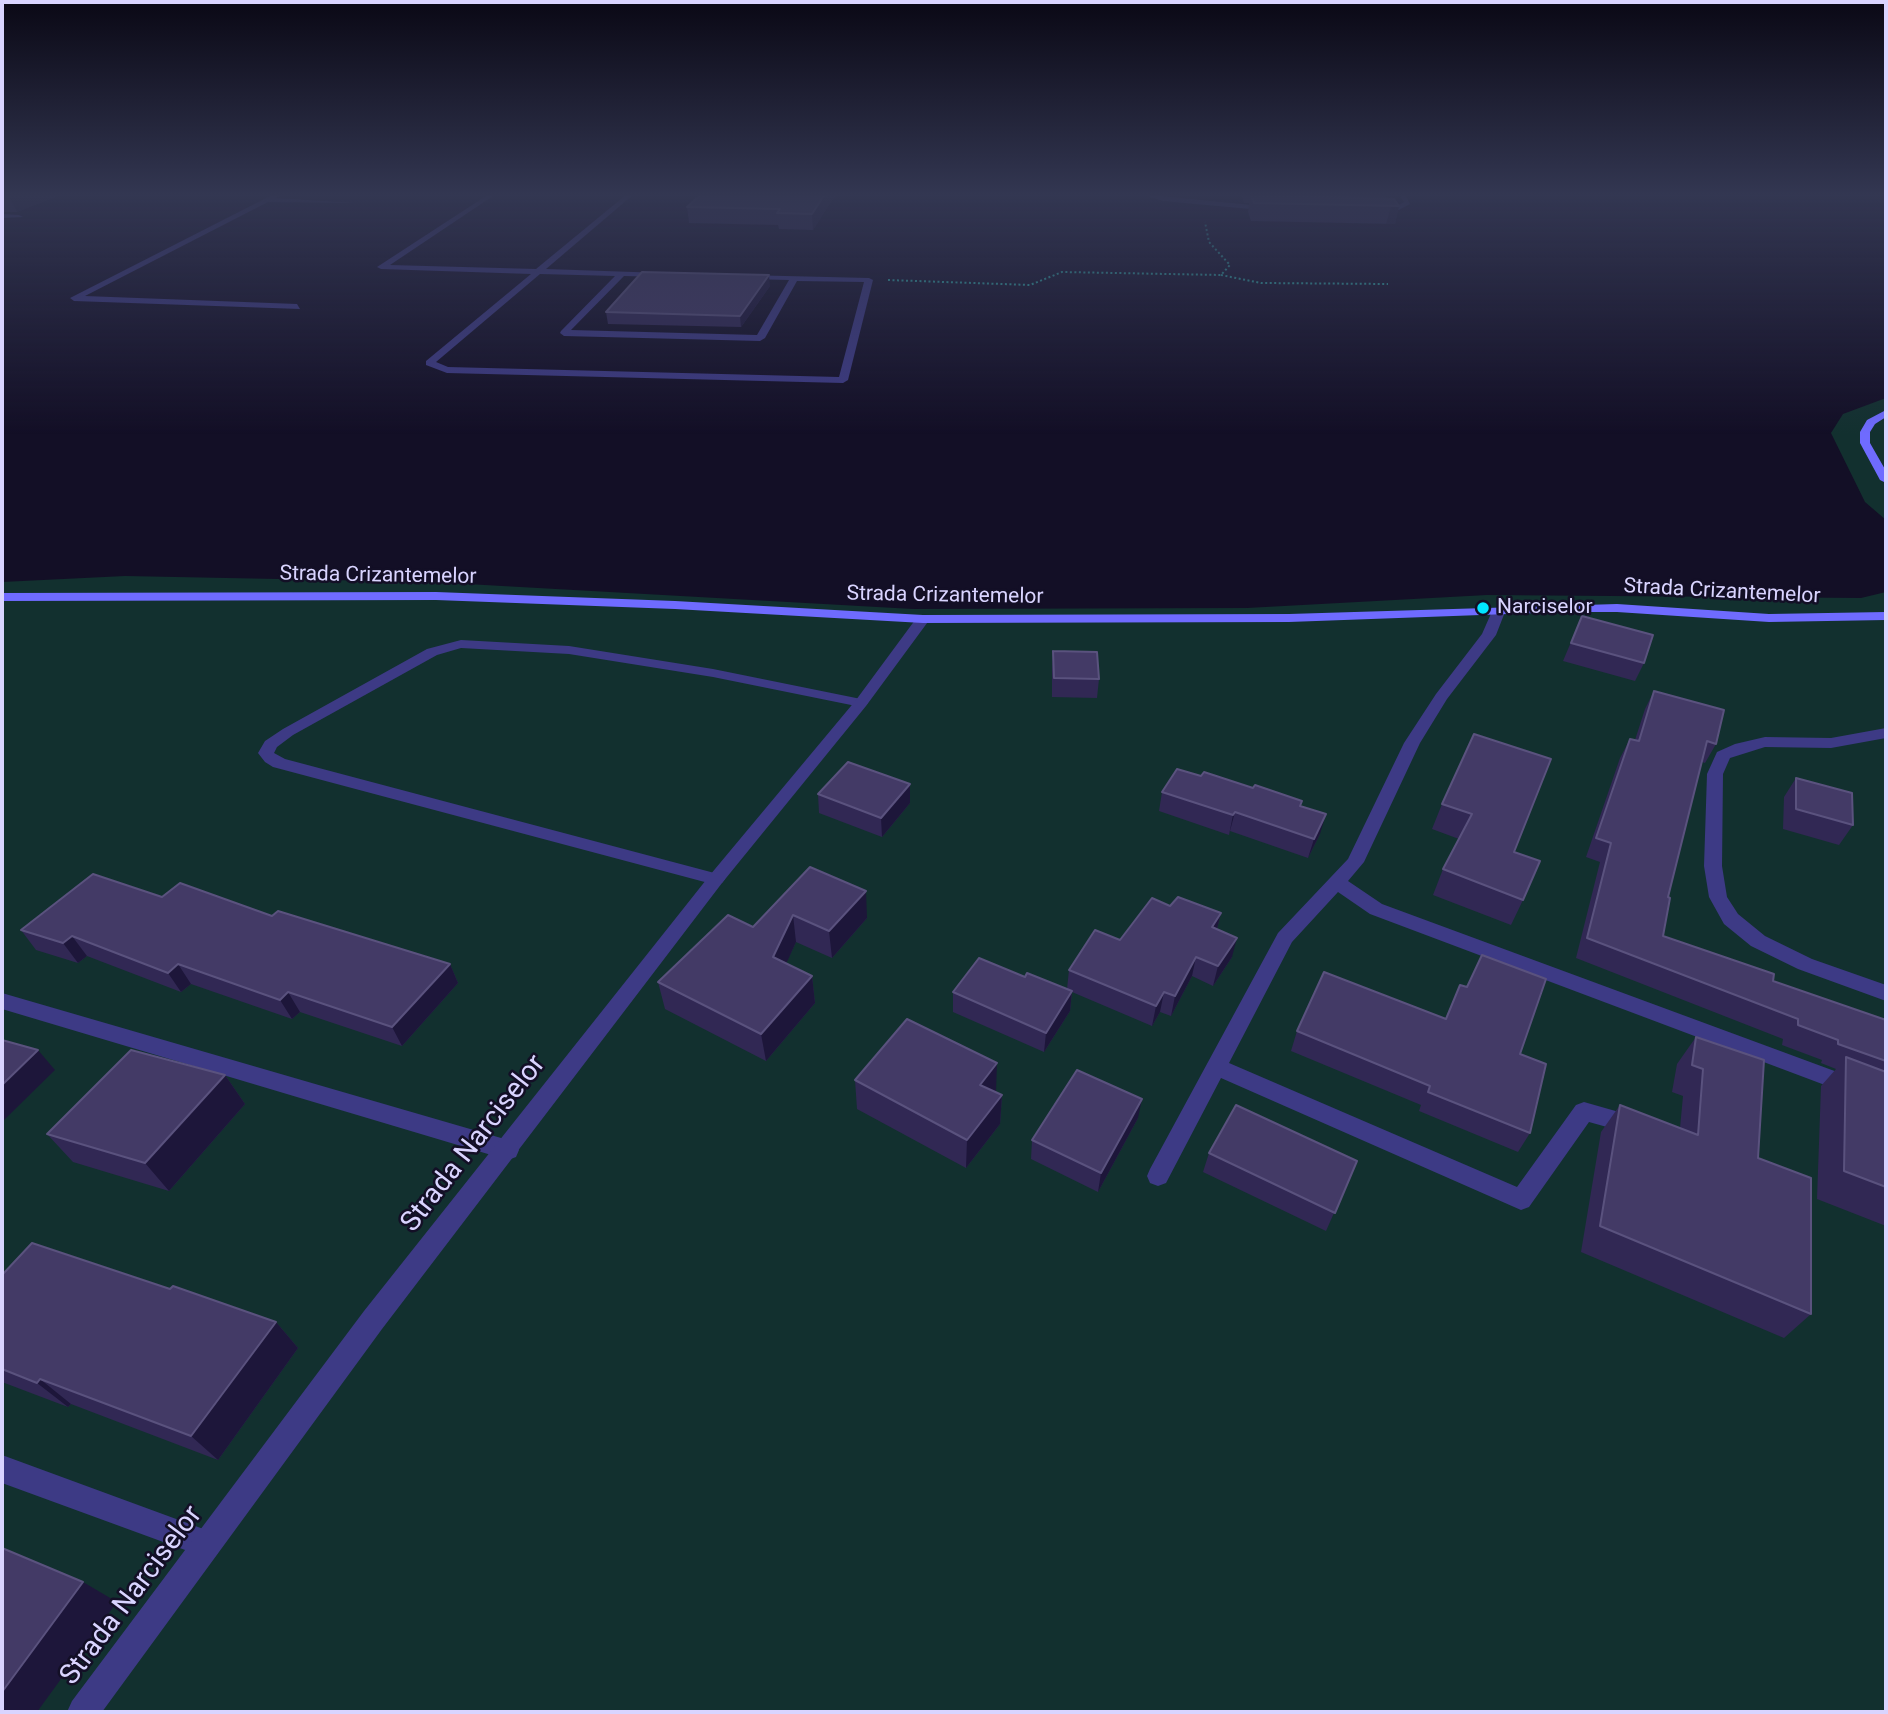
<!DOCTYPE html>
<style>
body{margin:0}
#map{position:relative;width:1888px;height:1714px;overflow:hidden;background:#130f26;font-family:Roboto,sans-serif}
canvas{display:block}
.frame{position:absolute;inset:0;border:4px solid #d9d4ff;pointer-events:none}
</style>
<div id="map">
<canvas width="1888" height="1714"></canvas>
<div class="frame"></div>
</div>
<script>
const g = document.querySelector('canvas').getContext('2d');
g.lineJoin = 'round';
function paint(path, color) {
  g.fillStyle = color;
  g.fill(path, 'evenodd');
}
function toPath(rows) {
  const path = new Path2D();
  for (const r of rows) {
    path.moveTo(r[0], r[1]);
    for (let i = 2; i < r.length; i += 2) path.lineTo(r[i], r[i + 1]);
  }
  return path;
}
function trace(path, color, width, dash) {
  g.strokeStyle = color;
  g.lineWidth = width;
  g.lineCap = dash ? 'butt' : 'round';
  g.setLineDash(dash || []);
  g.stroke(path);
}
function drawText(font, color, halo, rows, align = 'center') {
  g.font = font + ' Roboto,sans-serif';
  g.lineWidth = 5;
  g.setLineDash([]);
  g.textBaseline = 'middle';
  g.strokeStyle = halo;
  g.fillStyle = color;
  for (const [text, x, y, turn = 0] of rows) {
    g.save();
    g.translate(x, y);
    g.rotate((+turn || 0) * Math.PI / 180);
    g.textAlign = isNaN(turn) ? turn : align;
    if (halo) g.strokeText(text, 0, 0);
    g.fillText(text, 0, 0);
    g.restore();
  }
}
paint(toPath([
 [1886,398,1886,520,1865,502,1831,433,1843,414],
 [125,576,431,582,913,609,1247,608,1487,595,1861,598,1886,592,1886,1712,2,1712,2,582]
]), '#12302f');
trace(toPath([
 [1221,275,1261,283,1388,284],
 [888,280,1030,285,1062,272,1221,275,1230,265,1209,242,1205,222]
]), '#2fb8b0', 2, [2, 2.5]);
paint(toPath([
 [274,194,282,194,276,198,356,203,268,202,85,296,297,304,300,309,74,301,70,298,274,194],
 [489,194,496,194,390,265,536,269,627,194,634,194,546,269,663,273,667,275,663,277,624,276,571,330,757,335,789,280,747,279,744,275,869,278,873,280,848,380,843,383,447,373,426,365,426,361,531,274,381,269,377,267,489,194],
 [540,274,615,276,561,331,560,333,564,336,760,341,765,338,797,281,864,282,839,377,448,367,436,362,540,274],
 [1141,194,1272,207,1275,209,1272,211,1163,201,1141,194],
 [1399,194,1405,194,1410,204,1391,214,1375,212,1375,210,1390,210,1404,202,1399,194],
 [1498,608,1505,612,1496,635,1447,699,1420,743,1364,862,1348,881,1382,904,1886,1090,1886,1108,1370,914,1338,892,1292,942,1229,1063,1517,1187,1576,1105,1584,1102,1640,1118,1643,1125,1640,1132,1632,1134,1589,1122,1529,1207,1521,1210,1221,1078,1166,1183,1158,1186,1150,1183,1147,1176,1150,1169,1278,933,1348,859,1404,743,1436,694,1482,634,1493,609,1498,608],
 [461,640,569,646,713,669,861,699,868,703,861,707,713,677,569,654,461,648,437,655,293,735,277,747,274,753,285,759,722,875,725,879,722,883,716,885,273,767,265,762,258,753,265,741,283,729,427,649,461,640],
 [1886,728,1886,738,1831,748,1765,747,1730,758,1723,774,1722,866,1727,897,1738,914,1765,936,1812,959,1886,985,1886,1001,1798,969,1751,946,1724,924,1709,897,1704,866,1707,774,1717,752,1735,744,1765,737,1831,738,1886,728],
 [2,993,508,1140,516,1143,519,1150,516,1157,508,1160,2,1009,2,993],
 [2,1455,217,1534,221,1544,217,1554,207,1558,2,1483,2,1455]
]), '#3d3a85');
paint(toPath([
 [2,214,19,215,23,217,2,218,2,214],
 [923,615,930,619,866,706,722,883,382,1329,102,1712,67,1712,72,1701,364,1311,710,875,856,700,918,616,923,615]
]), '#3d3a85');
paint(toPath([
 [1886,410,1886,417,1875,424,1870,432,1870,443,1886,471,1886,483,1880,480,1860,443,1860,432,1867,420,1886,410],
 [436,592,675,601,923,615,1289,614,1617,604,1769,614,1886,612,1886,620,1769,622,1617,612,1563,612,1289,622,923,623,675,609,436,600,2,601,2,593,436,592]
]), '#6f6bff');
paint(toPath([
 [2,194,63,194,17,212,2,212],
 [836,194,813,230,779,229,778,225,689,223,687,207],
 [1241,194,1387,194,1385,199,1399,206,1395,224,1251,221,1248,212,1249,203,1244,203],
 [770,286,741,327,608,324,606,312],
 [1582,616,1644,663,1635,681,1563,661],
 [1053,651,1099,679,1097,698,1052,697,1052,669],
 [1654,691,1716,744,1705,763,1702,762,1668,897,1663,936,1773,981,1886,1020,1886,1226,1817,1199,1821,1086,1836,1069,1821,1063,1822,1060,1782,1045,1783,1039,1576,958,1600,862,1586,857,1620,758,1630,739,1635,740,1645,709],
 [1474,734,1514,852,1523,900,1511,925,1433,895,1443,869,1459,839,1432,829,1442,804],
 [1796,778,1853,825,1839,845,1783,829,1784,797],
 [910,784,910,803,882,837,819,813,818,794],
 [1162,792,1301,806,1320,834,1308,858,1230,831,1229,835,1159,811],
 [810,867,867,918,832,958,796,942,786,963,812,976,815,1003,766,1061,665,1009,658,982,753,927],
 [162,897,272,916,450,964,458,983,402,1046,300,1012,292,1019,191,984,181,992,87,956,78,963,36,950,21,930],
 [1170,906,1221,913,1217,929,1232,957,1213,986,1192,976,1171,1016,1160,1012,1152,1026,1072,992,1070,1011,1044,1052,953,1012,953,992,1025,977,1067,989,1069,970,1120,940],
 [1482,955,1520,1054,1530,1133,1518,1152,1419,1111,1421,1105,1291,1051,1297,1031,1445,1019,1460,985,1467,987],
 [1696,1037,1758,1158,1811,1314,1784,1338,1581,1252,1601,1132,1620,1105,1680,1128,1683,1096,1672,1092,1677,1064],
 [225,1075,245,1104,169,1191,73,1162,47,1134],
 [855,1080,996,1091,995,1092,1002,1095,1000,1124,966,1168,857,1109],
 [1138,1118,1098,1192,1031,1159,1032,1140],
 [1209,1153,1357,1161,1326,1231,1203,1172],
 [2,1275,170,1289,276,1322,298,1348,218,1460,71,1404,68,1407,2,1382]
]), '#312854');
paint(toPath([
 [8,194,63,194,17,212],
 [825,194,836,194,813,230,812,214],
 [1399,206,1395,224,1386,224,1391,207],
 [769,275,770,286,741,327,740,316],
 [910,784,910,803,882,837,881,818],
 [1235,812,1230,831,1229,835,1233,815],
 [1326,814,1320,834,1308,858,1314,839],
 [866,891,867,918,832,958,829,931],
 [1221,913,1216,933,1212,927],
 [793,915,796,942,777,984,773,957],
 [72,936,87,956,78,963,63,943],
 [1237,938,1232,957,1213,986,1218,966],
 [1196,957,1192,976,1171,1016,1175,996],
 [178,964,191,984,181,992,168,973],
 [450,964,458,983,402,1046,392,1027],
 [812,976,815,1003,766,1061,761,1034],
 [1072,991,1070,1011,1044,1052,1046,1033],
 [288,992,300,1012,292,1019,280,1000],
 [1164,992,1160,1012,1152,1026,1156,1006],
 [38,1050,55,1070,2,1122,2,1085],
 [997,1063,996,1091,979,1114,980,1085],
 [225,1075,245,1104,169,1191,145,1163],
 [1002,1095,1000,1124,966,1168,967,1140],
 [1142,1099,1138,1118,1098,1192,1101,1173],
 [276,1322,298,1348,218,1460,191,1436],
 [40,1379,71,1404,68,1407,37,1383],
 [83,1582,117,1602,37,1712,2,1712,2,1692]
]), '#1d163a');
const building = toPath([
 [701,194,825,194,812,214,777,213,780,209,687,207,701,194],
 [1251,195,1394,199,1399,206,1254,203,1251,195],
 [642,272,769,275,740,316,606,312,642,272],
 [1582,616,1653,635,1644,663,1571,643,1582,616],
 [1053,651,1097,652,1099,679,1054,678,1053,651],
 [1654,691,1724,710,1716,744,1707,741,1668,897,1670,898,1663,936,1774,974,1773,981,1886,1020,1886,1061,1838,1044,1838,1040,1798,1025,1798,1019,1587,938,1611,843,1596,838,1630,739,1639,741,1654,691],
 [1474,734,1551,759,1514,852,1540,861,1523,900,1443,869,1472,814,1442,804,1474,734],
 [848,762,910,784,881,818,818,794,848,762],
 [1177,769,1201,776,1204,772,1253,788,1255,785,1302,801,1300,806,1326,814,1314,839,1235,812,1233,815,1162,792,1177,769],
 [1796,778,1852,793,1853,825,1796,809,1796,778],
 [810,867,866,891,829,931,793,915,773,957,812,976,761,1034,658,982,728,915,753,927,810,867],
 [93,874,162,897,180,883,272,916,278,911,450,964,392,1027,288,992,280,1000,178,964,168,973,72,936,63,943,21,930,93,874],
 [1178,897,1221,913,1212,927,1237,938,1218,966,1196,957,1175,996,1164,992,1156,1006,1069,970,1095,930,1120,940,1152,898,1170,906,1178,897],
 [1482,955,1546,979,1520,1054,1546,1064,1530,1133,1428,1092,1430,1086,1297,1031,1324,972,1446,1019,1460,985,1467,987,1482,955],
 [979,958,1025,977,1027,973,1072,991,1046,1033,953,992,979,958],
 [907,1019,997,1063,980,1085,1002,1095,967,1140,855,1080,907,1019],
 [1696,1037,1764,1060,1758,1158,1811,1178,1811,1314,1600,1226,1620,1105,1698,1135,1703,1069,1692,1065,1696,1037],
 [2,1040,38,1050,2,1085,2,1040],
 [131,1050,225,1075,145,1163,47,1134,131,1050],
 [1846,1057,1886,1072,1886,1187,1844,1171,1846,1057],
 [1077,1070,1142,1099,1101,1173,1032,1140,1077,1070],
 [1236,1105,1357,1161,1335,1213,1209,1153,1236,1105],
 [32,1243,170,1289,173,1286,276,1322,191,1436,40,1379,37,1383,2,1369,2,1275,32,1243],
 [2,1548,83,1582,2,1692,2,1548]
]);
paint(building, '#433a66');
trace(building, '#5a527e', 2);
const sky = g.createLinearGradient(0, 0, 0, 434);
sky.addColorStop(0, '#0a0815');
sky.addColorStop(0.45, '#333752');
sky.addColorStop(1, '#33375200');
g.fillStyle = sky;
g.fillRect(0, 0, 1888, 434);
for (const [x, y, r, color] of [
 [1483,608,7,"#00e5ff"]
]) {
  const dot = new Path2D();
  dot.arc(x, y, r, 0, 2 * Math.PI);
  g.fillStyle = color;
  g.fill(dot);
  trace(dot, '#130f26', 2.5);
}
drawText('21px', '#d9d4ff', '#130f26', [
 ["Strada Crizantemelor",378,576,1],
 ["Strada Crizantemelor",1722,592,3],
 ["Strada Crizantemelor",945,596,1]
]);
drawText('21px', '#d9d4ff', '#130f26', [
 ["Narciselor",1497,608]
], 'left');
drawText('28px', '#d9d4ff', '#130f26', [
 ["Strada Narciselor",474,1144,-52],
 ["Strada Narciselor",132,1596,-53]
]);
</script>
